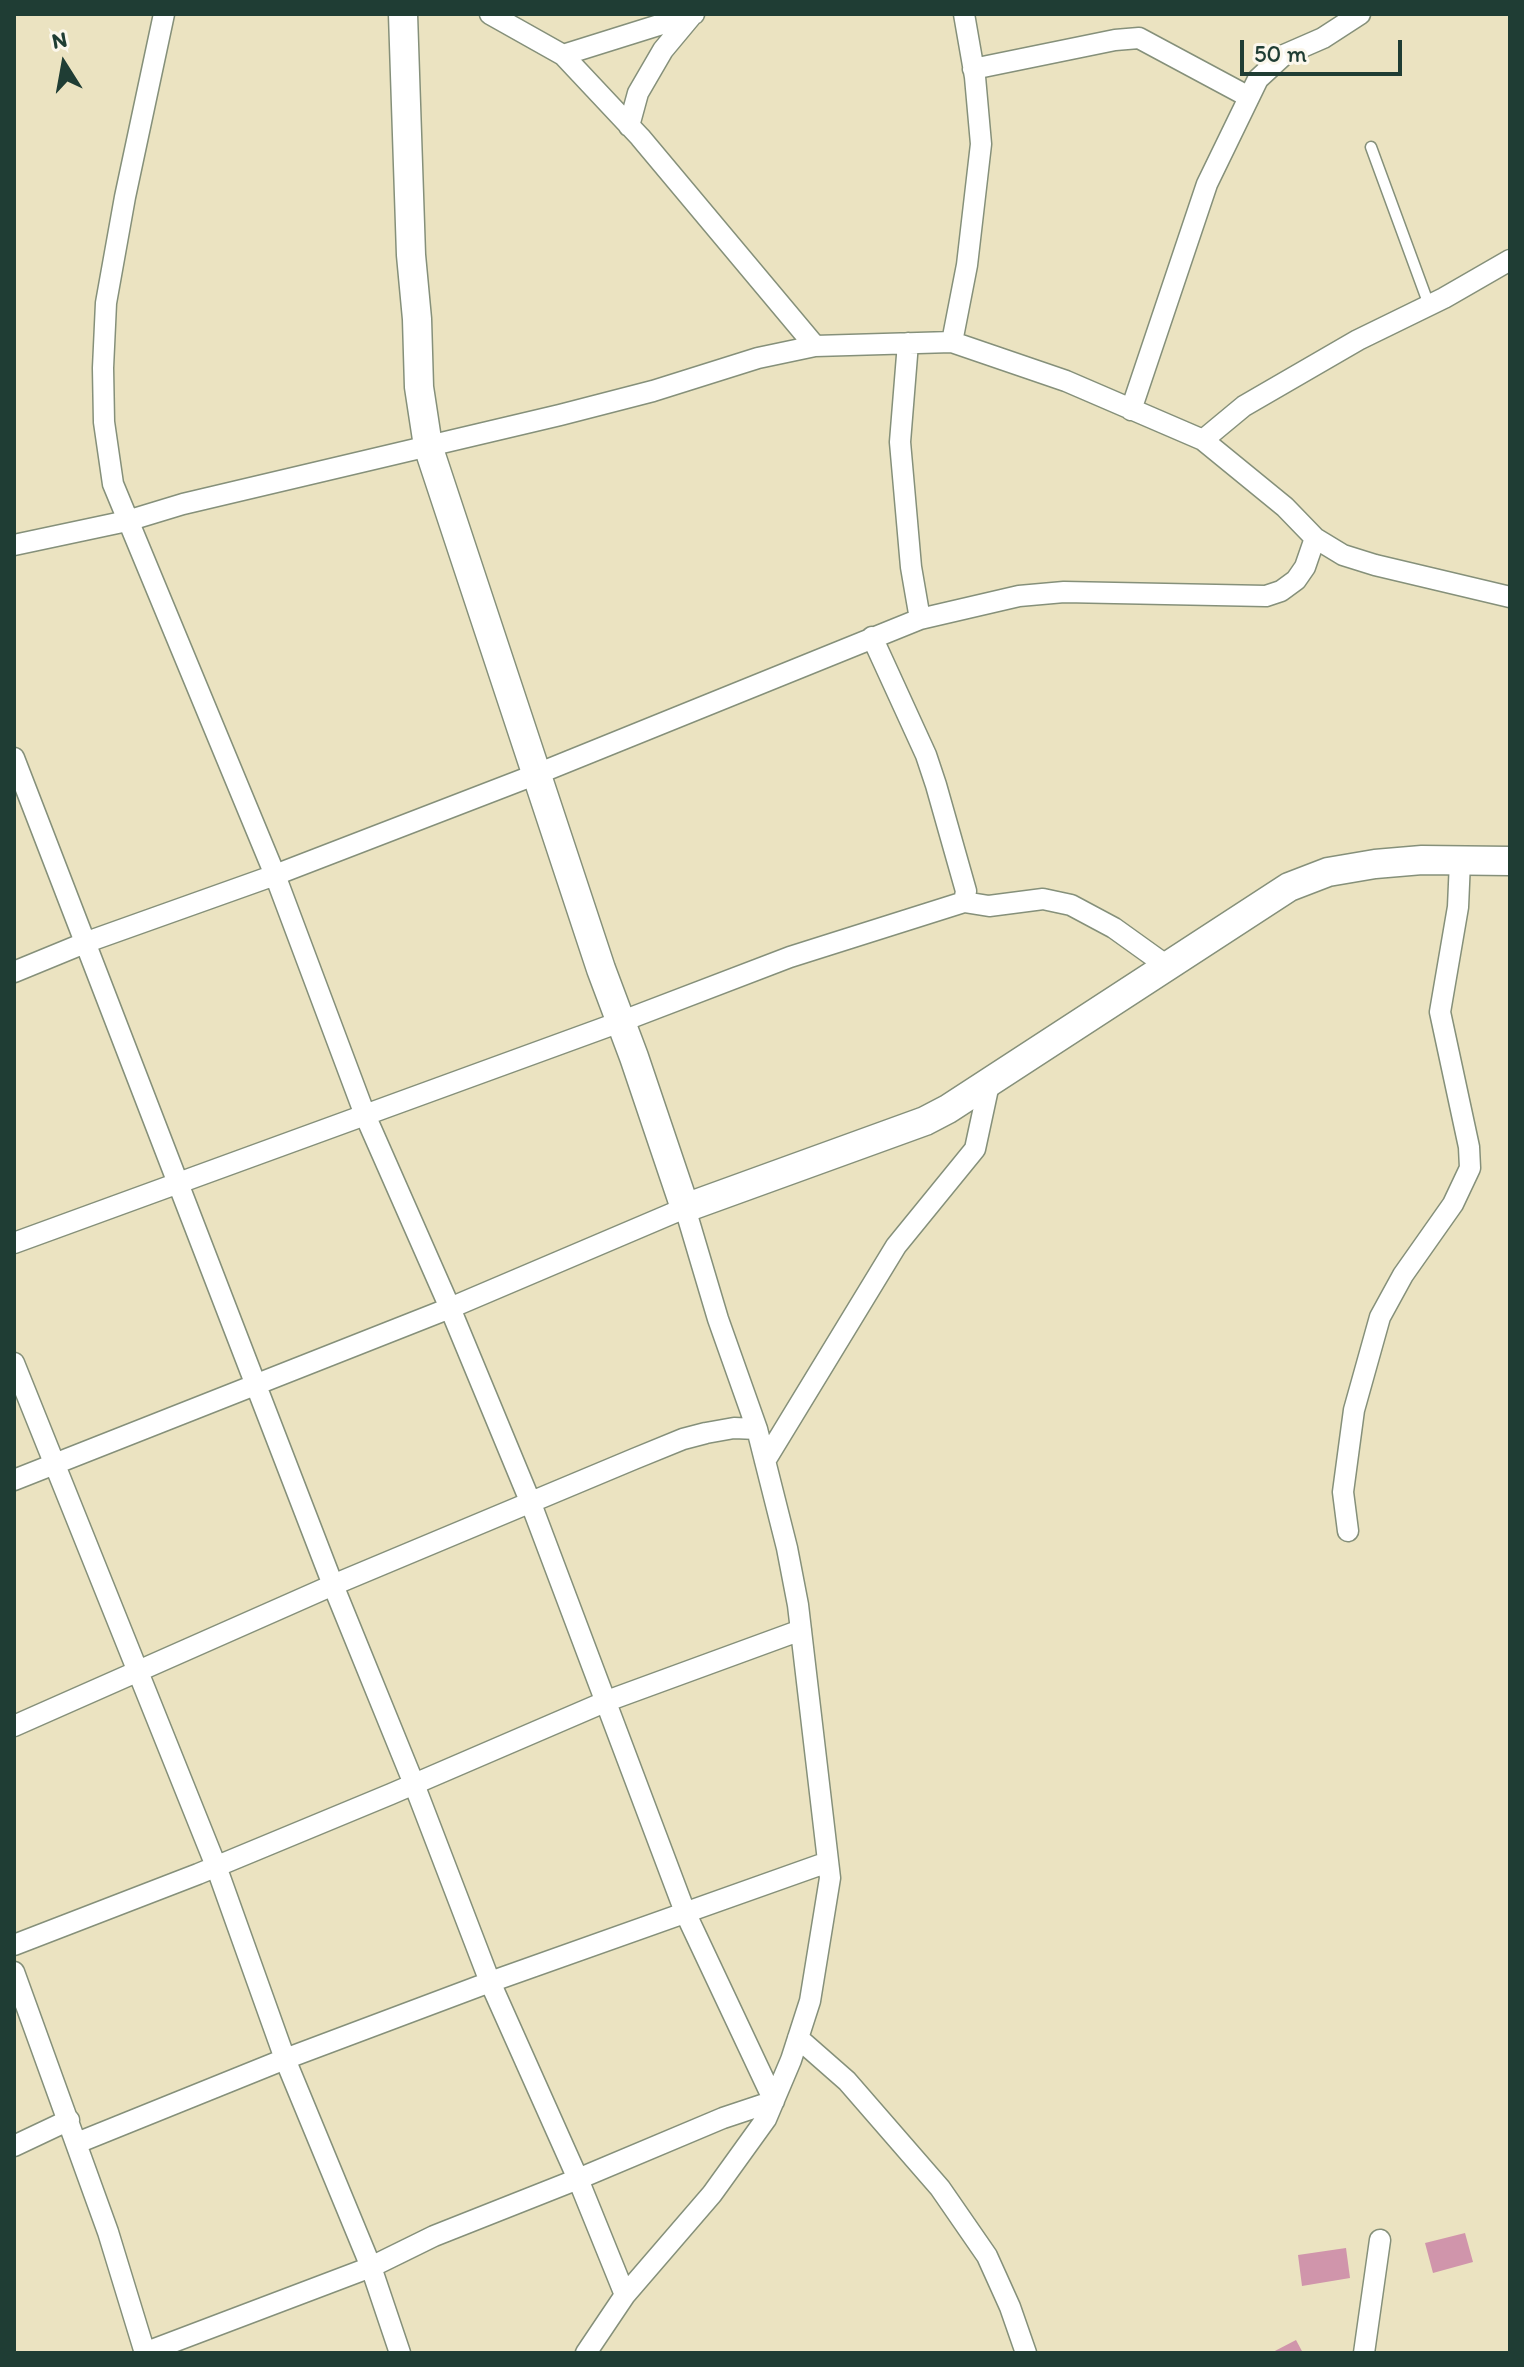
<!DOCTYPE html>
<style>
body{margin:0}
#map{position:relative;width:1524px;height:2367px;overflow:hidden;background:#ebe3c1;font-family:Itim,sans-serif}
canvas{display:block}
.frame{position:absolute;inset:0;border:16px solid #1f3d34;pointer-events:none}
.north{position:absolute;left:24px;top:24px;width:80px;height:80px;-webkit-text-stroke:6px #fbf7ec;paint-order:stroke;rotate:349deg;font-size:22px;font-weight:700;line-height:32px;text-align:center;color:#1f3d34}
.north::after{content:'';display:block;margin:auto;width:28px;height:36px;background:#1f3d34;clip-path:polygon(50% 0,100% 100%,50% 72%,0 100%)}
.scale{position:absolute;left:1240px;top:40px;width:162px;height:36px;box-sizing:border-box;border:4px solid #1f3d34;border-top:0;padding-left:10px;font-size:24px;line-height:28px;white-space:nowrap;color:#1f3d34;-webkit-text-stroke:6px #fbf7ec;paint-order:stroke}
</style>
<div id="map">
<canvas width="1524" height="2367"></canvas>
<div class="frame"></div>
<div class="north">N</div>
<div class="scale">50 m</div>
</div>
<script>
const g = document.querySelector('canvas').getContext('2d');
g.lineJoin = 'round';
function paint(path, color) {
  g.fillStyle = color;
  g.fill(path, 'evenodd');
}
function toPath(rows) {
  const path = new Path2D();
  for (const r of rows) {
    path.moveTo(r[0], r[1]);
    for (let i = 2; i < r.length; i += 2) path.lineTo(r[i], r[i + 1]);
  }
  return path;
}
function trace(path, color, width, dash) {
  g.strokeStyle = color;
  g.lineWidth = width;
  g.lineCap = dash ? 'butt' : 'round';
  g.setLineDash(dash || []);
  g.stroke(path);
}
paint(toPath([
 [1465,2233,1473,2262,1433,2273,1425,2243],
 [1346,2248,1350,2278,1302,2286,1298,2255],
 [1296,2340,1303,2353,1271,2353]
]), '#d095ab');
const lane = toPath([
 [1371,147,1429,305]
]);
const street = toPath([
 [490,14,563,55,640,137,815,346],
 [563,55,694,14],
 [973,69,1115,40,1139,38,1249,97],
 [629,126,638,93,663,50,693,14],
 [952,342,967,265,981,144,975,77,964,14],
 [908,343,900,442,911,567,920,619],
 [1131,410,1207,184,1258,79,1284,55,1323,38,1360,14],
 [1203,440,1244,406,1358,340,1444,298,1510,260],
 [14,545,127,521,183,504,560,415,653,391,758,358,815,346,952,342,1066,381,1203,440,1285,507,1315,538,1343,555,1375,565,1510,597],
 [14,758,333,1585,414,1784,490,1982,578,2179,625,2295],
 [964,902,989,906,1043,899,1071,905,1114,928,1167,966],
 [14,972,87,942,275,875,537,774,920,619,1019,596,1064,592,1266,596,1281,591,1296,580,1305,567,1315,538],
 [14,1243,620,1022,790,957,964,902,966,891,936,785,926,755,872,637],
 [14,1363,216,1866,285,2059,371,2267,400,2353],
 [765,1461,896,1246,975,1149,989,1084],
 [14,1480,450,1308,685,1208,718,1319,757,1429,787,1548,798,1605,830,1878,810,2001,791,2060,766,2119,712,2194,625,2295,586,2353],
 [1348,1531,1343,1492,1354,1410,1380,1317,1403,1275,1453,1204,1470,1168,1469,1147,1440,1012,1458,907,1460,861],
 [14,1726,333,1585,634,1459,683,1439,706,1433,734,1428,757,1429],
 [14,1945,198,1874,391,1794,607,1701,801,1630],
 [14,1972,108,2232,145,2353],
 [798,2038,847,2081,940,2188,987,2256,1010,2307,1026,2353],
 [77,2143,285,2059,490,1982,828,1862],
 [14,2146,69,2120],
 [144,2353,371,2267,434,2236,578,2179,723,2118,774,2101,685,1912,530,1501,450,1308,365,1115,275,875,113,484,104,422,103,368,106,303,125,197,164,14],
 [1364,2353,1380,2240]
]);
const secondary = toPath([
 [403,14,411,255,417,319,419,387,428,446,601,969,634,1057,685,1208,925,1121,948,1109,1289,887,1328,872,1375,864,1422,860,1510,861]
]);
trace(lane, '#85907a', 13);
trace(street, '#85907a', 23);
trace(secondary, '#85907a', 31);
trace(lane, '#fff', 10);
trace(street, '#fff', 20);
trace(secondary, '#fff', 28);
</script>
